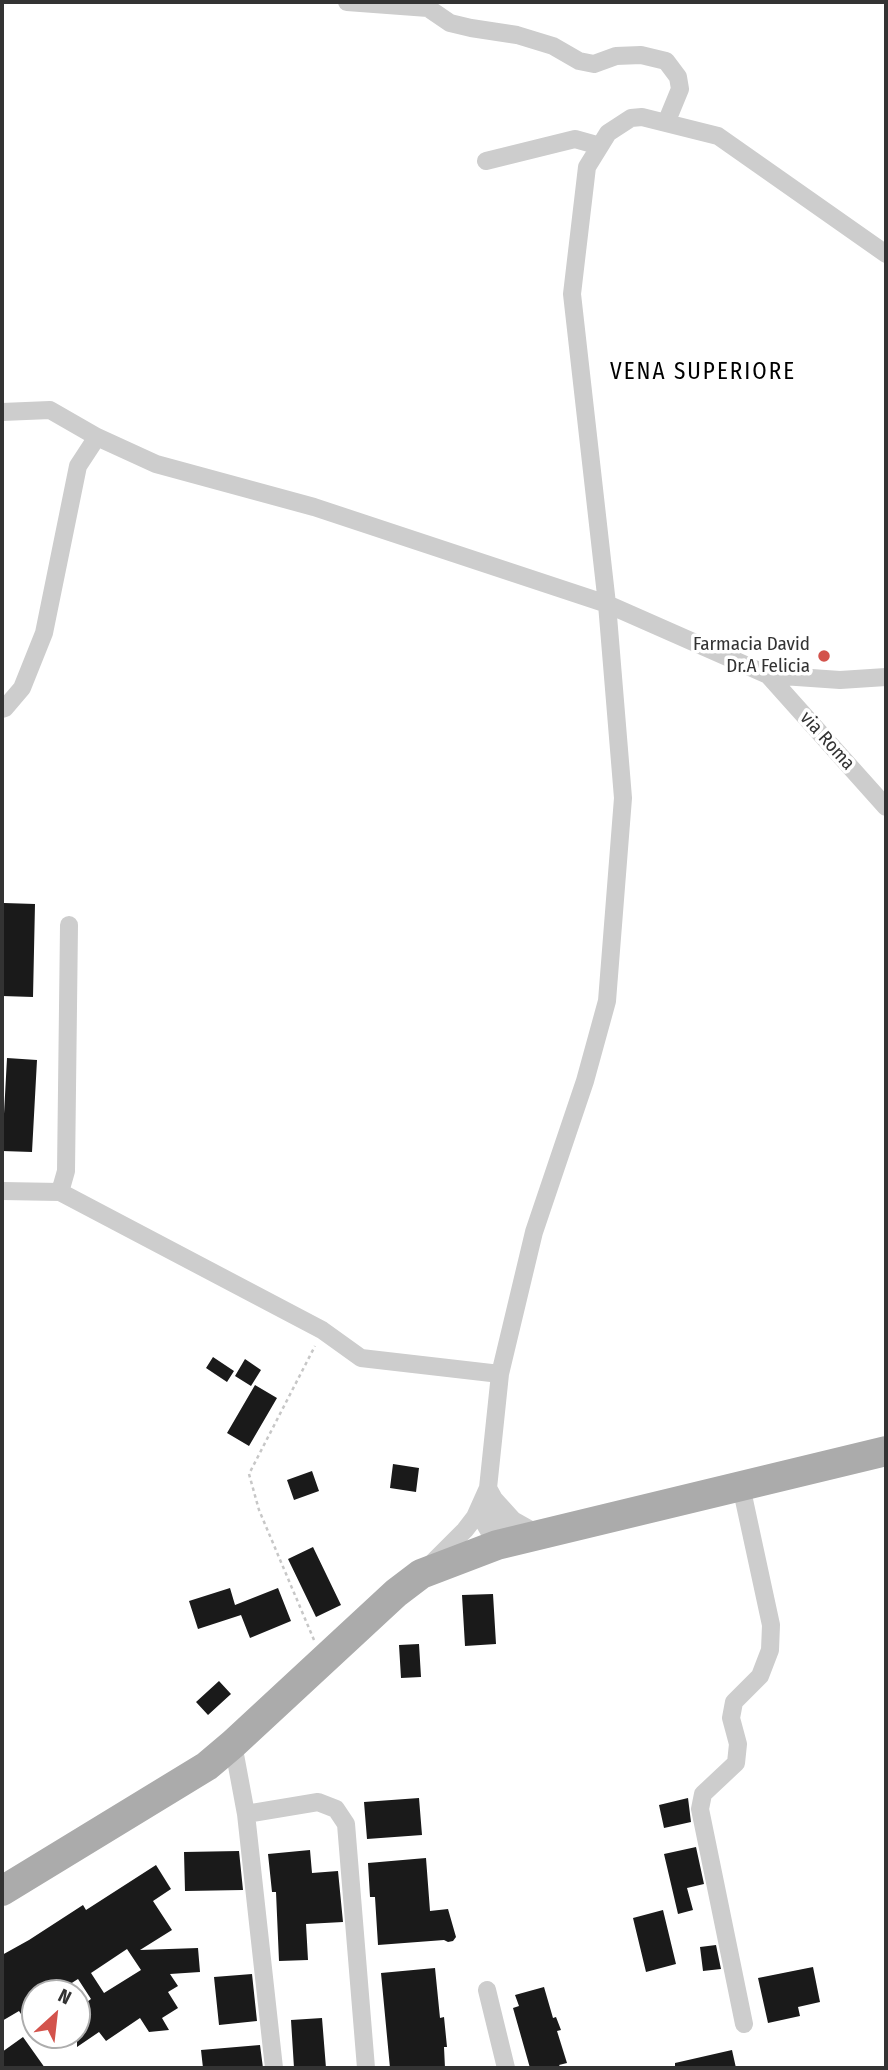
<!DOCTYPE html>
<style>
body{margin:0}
#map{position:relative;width:888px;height:2070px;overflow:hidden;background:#fff;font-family:"Fira Sans Condensed",sans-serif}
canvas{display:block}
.frame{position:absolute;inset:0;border:4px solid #333;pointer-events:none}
.north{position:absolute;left:21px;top:1979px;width:70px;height:70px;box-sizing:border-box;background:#fff;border:2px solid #adadad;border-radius:50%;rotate:27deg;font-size:19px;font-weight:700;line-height:28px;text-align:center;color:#333}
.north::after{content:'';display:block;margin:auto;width:24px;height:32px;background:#d3534c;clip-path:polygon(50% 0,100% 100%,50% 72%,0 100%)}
</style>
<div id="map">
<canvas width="888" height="2070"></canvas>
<div class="frame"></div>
<div class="north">N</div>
</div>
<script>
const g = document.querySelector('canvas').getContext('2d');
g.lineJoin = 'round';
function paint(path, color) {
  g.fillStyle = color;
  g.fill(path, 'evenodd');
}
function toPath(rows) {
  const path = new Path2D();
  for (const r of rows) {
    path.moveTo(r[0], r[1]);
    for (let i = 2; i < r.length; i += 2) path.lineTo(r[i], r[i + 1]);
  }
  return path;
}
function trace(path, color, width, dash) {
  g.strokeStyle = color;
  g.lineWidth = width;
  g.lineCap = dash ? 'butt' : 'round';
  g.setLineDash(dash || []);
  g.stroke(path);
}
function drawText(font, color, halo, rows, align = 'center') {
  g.font = font + ' "Fira Sans Condensed",sans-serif';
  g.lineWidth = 7;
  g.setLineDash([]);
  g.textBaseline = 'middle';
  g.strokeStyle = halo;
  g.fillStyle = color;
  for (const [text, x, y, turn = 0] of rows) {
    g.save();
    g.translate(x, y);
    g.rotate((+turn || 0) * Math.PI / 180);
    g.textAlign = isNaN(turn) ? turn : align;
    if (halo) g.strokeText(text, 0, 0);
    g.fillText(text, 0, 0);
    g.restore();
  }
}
paint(toPath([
 [4,903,35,904,33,997,2,996],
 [7,1058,37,1060,32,1152,2,1151],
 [213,1357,234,1371,227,1382,206,1368],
 [245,1359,261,1370,251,1386,235,1376],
 [255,1385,277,1398,249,1446,227,1433],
 [393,1464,419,1468,416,1492,390,1488],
 [312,1471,319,1491,294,1500,287,1480],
 [313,1547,341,1605,316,1617,288,1559],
 [230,1588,235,1605,278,1588,291,1621,250,1638,241,1615,198,1629,189,1601],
 [493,1594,496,1644,465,1646,462,1595],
 [419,1644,421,1677,401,1678,399,1645],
 [219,1681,231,1694,208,1715,196,1702],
 [419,1798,422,1835,367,1839,364,1802],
 [688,1798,691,1822,664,1828,659,1805],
 [696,1847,704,1884,687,1888,693,1910,678,1914,664,1854],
 [310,1850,312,1873,338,1871,343,1922,306,1924,308,1960,279,1961,276,1892,272,1892,268,1854],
 [239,1851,243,1890,185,1891,184,1852],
 [426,1858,430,1911,448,1909,456,1937,453,1941,448,1942,444,1940,378,1945,375,1897,370,1897,368,1863],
 [156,1865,171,1889,153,1901,172,1930,140,1950,198,1948,200,1972,170,1974,178,1986,168,1992,178,2008,162,2018,169,2030,149,2032,140,2018,106,2041,99,2032,77,2047,77,2009,91,1999,78,1979,56,1993,35,1993,35,2006,21,2014,19,2011,2,2021,2,1955,29,1940,83,1905,86,1910],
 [127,1949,141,1970,104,1993,91,1973],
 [663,1910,676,1964,646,1972,633,1918],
 [716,1945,721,1969,703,1971,700,1947],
 [813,1967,820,2002,798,2007,800,2016,768,2023,758,1978],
 [435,1968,440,2018,444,2017,447,2047,444,2047,445,2068,390,2068,381,1973],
 [252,1974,257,2021,219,2025,214,1977],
 [544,1987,553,2018,556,2017,561,2030,557,2031,567,2063,559,2065,561,2068,530,2068,513,2008,519,2006,515,1995],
 [322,2018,326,2068,294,2068,291,2020],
 [23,2037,45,2068,2,2068,2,2052],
 [260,2045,263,2068,203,2068,201,2050],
 [732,2050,736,2068,675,2068,675,2063]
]), '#1a1a1a');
trace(toPath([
 [314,1640,259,1510,249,1474,315,1346]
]), '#c7c7c7', 2.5, [3.5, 3.5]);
trace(toPath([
 [347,2,428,8,450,23,471,28,517,35,553,46,579,61,594,64,616,56,641,55,666,61,678,77,680,89,666,123],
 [486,161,575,139,600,146],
 [2,412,50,410,97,437,156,464,314,507,607,604,768,675,840,680,886,677],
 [768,675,886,807],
 [2,709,5,708,22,688,44,633,78,466,97,437],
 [2,1191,60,1192,322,1330,361,1358,500,1374],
 [60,1192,66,1171,69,925],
 [741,1486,771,1625,770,1650,760,1676,734,1702,731,1718,738,1744,736,1763,703,1794,700,1809,744,2024],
 [488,1488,500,1374,534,1232,585,1081,607,1001,623,798,607,604,572,294,587,167,608,133,631,118,642,117,718,136,886,254],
 [482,1503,485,1524,497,1545,502,1524,496,1505],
 [431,1564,465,1530,475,1517,488,1488,494,1499,513,1520,529,1529,542,1533],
 [233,1744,246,1814,274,2068],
 [246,1814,318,1802,336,1809,346,1824,366,2068],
 [487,1990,506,2068]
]), '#cdcdcd', 18);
trace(toPath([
 [2,1891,207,1766,233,1744,396,1593,421,1574,497,1545,886,1451]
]), '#ababab', 30);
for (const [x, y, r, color] of [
 [824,656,7,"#d3534c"]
]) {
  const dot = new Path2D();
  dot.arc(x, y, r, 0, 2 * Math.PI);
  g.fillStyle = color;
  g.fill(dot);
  trace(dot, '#fff', 2.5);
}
drawText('19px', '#333', '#fff', [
 ["Farmacia David",810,645],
 ["Dr.A Felicia",810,667]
], 'right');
drawText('19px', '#333', '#fff', [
 ["via Roma",827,741,48]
]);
g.letterSpacing = '2px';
drawText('23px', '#000', '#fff', [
 ["VENA SUPERIORE",703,373]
]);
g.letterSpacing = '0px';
</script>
